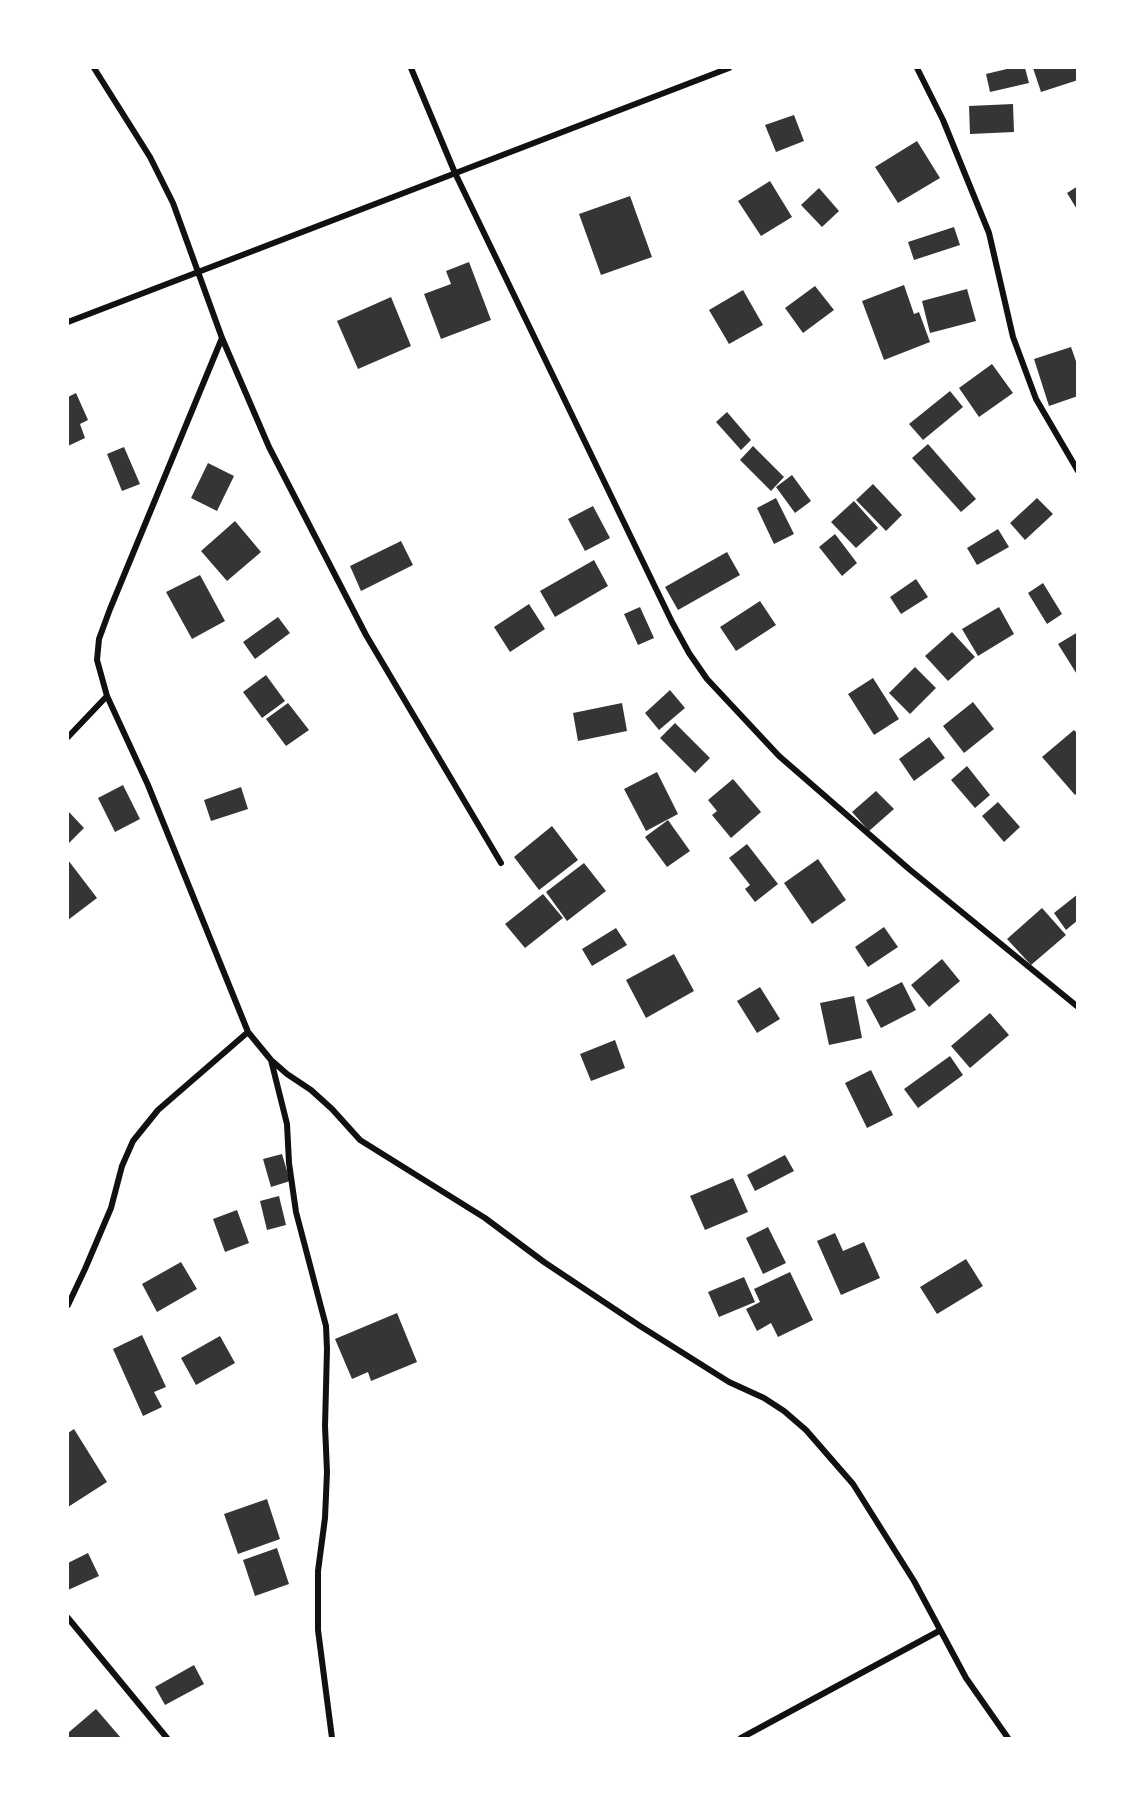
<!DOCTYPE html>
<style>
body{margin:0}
#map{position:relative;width:1145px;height:1806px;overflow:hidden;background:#fff;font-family:"Alegreya Sans",sans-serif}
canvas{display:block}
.frame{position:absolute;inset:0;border:69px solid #fff;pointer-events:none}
</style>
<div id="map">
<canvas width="1145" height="1806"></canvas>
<div class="frame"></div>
</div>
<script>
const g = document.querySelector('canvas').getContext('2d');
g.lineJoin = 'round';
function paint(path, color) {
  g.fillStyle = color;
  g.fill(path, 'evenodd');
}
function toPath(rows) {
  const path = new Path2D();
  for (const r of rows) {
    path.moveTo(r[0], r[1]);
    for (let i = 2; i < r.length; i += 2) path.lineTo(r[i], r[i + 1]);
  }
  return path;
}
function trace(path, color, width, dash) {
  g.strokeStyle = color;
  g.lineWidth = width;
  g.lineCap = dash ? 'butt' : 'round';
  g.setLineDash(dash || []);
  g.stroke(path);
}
paint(toPath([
 [1011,68,1025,68,1029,83,990,92,986,74],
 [1033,68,1078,68,1078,80,1041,92],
 [1013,104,1014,132,970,134,969,106],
 [794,115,804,141,776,152,765,125],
 [917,141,940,178,898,203,875,167],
 [770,181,792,217,761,236,738,201],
 [1078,186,1078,211,1067,193],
 [819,188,839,211,822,227,801,205],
 [630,196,652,257,601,275,579,214],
 [954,227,960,245,914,260,908,242],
 [469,262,491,320,441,339,424,294,451,284,446,271],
 [904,285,914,314,919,312,930,342,884,360,862,301],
 [815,286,834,310,803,333,785,308],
 [967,289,976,321,930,333,922,301],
 [743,290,763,325,729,344,709,310],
 [391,297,411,346,358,369,337,321],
 [1071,347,1078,367,1078,396,1049,406,1034,359],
 [992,364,1013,393,979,417,959,388],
 [950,391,963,407,923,440,909,424],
 [76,393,88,420,80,424,85,438,68,446,68,397],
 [727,412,751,440,741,450,716,422],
 [928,444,976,499,961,512,912,458],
 [753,446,784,477,771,491,740,460],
 [124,447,140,484,122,491,107,454],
 [208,463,234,476,217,511,191,498],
 [792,475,811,501,795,513,776,487],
 [873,484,902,515,886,531,856,500],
 [776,498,794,534,774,544,757,508],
 [1037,498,1053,514,1025,540,1010,523],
 [854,501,878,528,856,548,831,522],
 [593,506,610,538,585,551,568,519],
 [235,521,261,552,227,581,201,551],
 [998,529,1009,547,977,565,967,548],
 [835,534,857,563,842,576,819,547],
 [401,541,413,565,361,591,350,566],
 [727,552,740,575,678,610,665,587],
 [594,560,608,586,555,617,540,591],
 [200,575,225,621,192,639,166,592],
 [916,579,928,597,901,614,890,597],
 [1043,583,1062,614,1047,624,1028,593],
 [760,601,776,625,736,651,720,627],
 [529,604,545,629,510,652,494,627],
 [640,607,654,638,638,645,624,614],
 [999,607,1014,634,978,656,962,629],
 [278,617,290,633,255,659,243,642],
 [952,632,975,657,948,681,925,656],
 [1078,632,1078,676,1058,644],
 [915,667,936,688,910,714,889,693],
 [266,675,285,701,262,718,243,692],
 [873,678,899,719,874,735,848,694],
 [670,690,685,708,659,730,645,713],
 [973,702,994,729,964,753,943,726],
 [288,703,309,730,286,746,266,719],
 [622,703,627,731,578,741,573,713],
 [675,723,710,758,695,773,660,738],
 [1074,730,1078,734,1078,792,1075,795,1042,757],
 [929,737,945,758,914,781,899,759],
 [967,766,990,795,975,808,951,780],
 [657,772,678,814,646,831,624,789],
 [733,779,761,812,731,838,712,815,717,811,708,800],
 [123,785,140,819,115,832,98,798],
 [241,787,248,809,211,821,204,800],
 [876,791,894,809,869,831,852,812],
 [998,802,1020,827,1004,842,982,816],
 [68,811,84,828,68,844],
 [668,820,690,851,667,867,645,837],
 [552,826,578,860,539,890,514,857],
 [747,844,778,884,755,902,745,889,750,885,729,858],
 [818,859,846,900,812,924,784,883],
 [68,860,97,898,68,920],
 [584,863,606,891,567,921,546,892],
 [543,894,563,918,525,948,505,924],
 [1078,894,1078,920,1066,930,1054,913],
 [1042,908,1066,935,1031,965,1007,939],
 [884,927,898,947,868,967,855,947],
 [616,928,627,945,592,966,582,949],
 [674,954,694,991,646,1018,626,980],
 [942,959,960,981,929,1007,911,985],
 [902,982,916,1010,881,1028,866,1000],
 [760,987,780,1019,757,1033,737,1001],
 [854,996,862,1038,829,1045,820,1003],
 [990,1013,1009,1035,970,1068,951,1046],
 [615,1040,625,1068,591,1081,580,1054],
 [950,1056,963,1075,918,1108,904,1089],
 [871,1070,893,1115,867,1128,845,1083],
 [282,1154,290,1181,271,1187,263,1159],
 [785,1155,794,1171,755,1191,747,1175],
 [733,1178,748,1212,705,1230,690,1196],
 [279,1196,286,1225,267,1230,260,1201],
 [237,1210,249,1243,225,1252,213,1219],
 [768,1227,786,1263,763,1274,746,1238],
 [835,1233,843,1251,864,1242,880,1278,841,1295,817,1241],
 [966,1259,983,1286,937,1314,920,1287],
 [181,1262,197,1289,157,1312,142,1284],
 [790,1272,813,1320,778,1337,771,1323,757,1331,746,1309,760,1302,754,1289],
 [744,1277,755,1302,719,1317,708,1292],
 [397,1313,417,1362,371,1381,368,1372,352,1379,335,1339],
 [142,1335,166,1387,154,1392,162,1407,143,1416,113,1349],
 [220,1336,235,1363,196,1385,181,1358],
 [74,1429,107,1482,68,1507,68,1433],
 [267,1499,280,1539,238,1554,224,1514],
 [277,1548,289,1584,255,1596,243,1560],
 [88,1553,99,1576,68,1590,68,1563],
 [194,1665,204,1684,165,1705,155,1687],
 [96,1709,121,1738,68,1738,68,1733]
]), '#353535');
trace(toPath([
 [94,68,150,157,173,203,222,338,269,447,366,635,501,863],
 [411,68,455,173,672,622,689,653,707,679,779,756,909,869,1078,1007],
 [917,68,943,120,989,233,1013,337,1036,399,1078,471],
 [68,322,729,68],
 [222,338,110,609,99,639,97,660,107,696,148,785,248,1032,271,1060,287,1074,311,1090,332,1109,360,1140,485,1218,544,1262,640,1326,729,1382,764,1398,784,1411,806,1430,853,1484,914,1581,966,1678,1008,1738],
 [68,737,107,696],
 [271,1060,287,1124,289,1163,296,1212,326,1326,327,1349,325,1426,327,1472,325,1518,318,1571,318,1630,332,1738],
 [68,1305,85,1269,111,1208,122,1166,133,1141,158,1110,248,1032],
 [68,1618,167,1738],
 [741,1738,939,1631]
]), '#111', 6);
</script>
